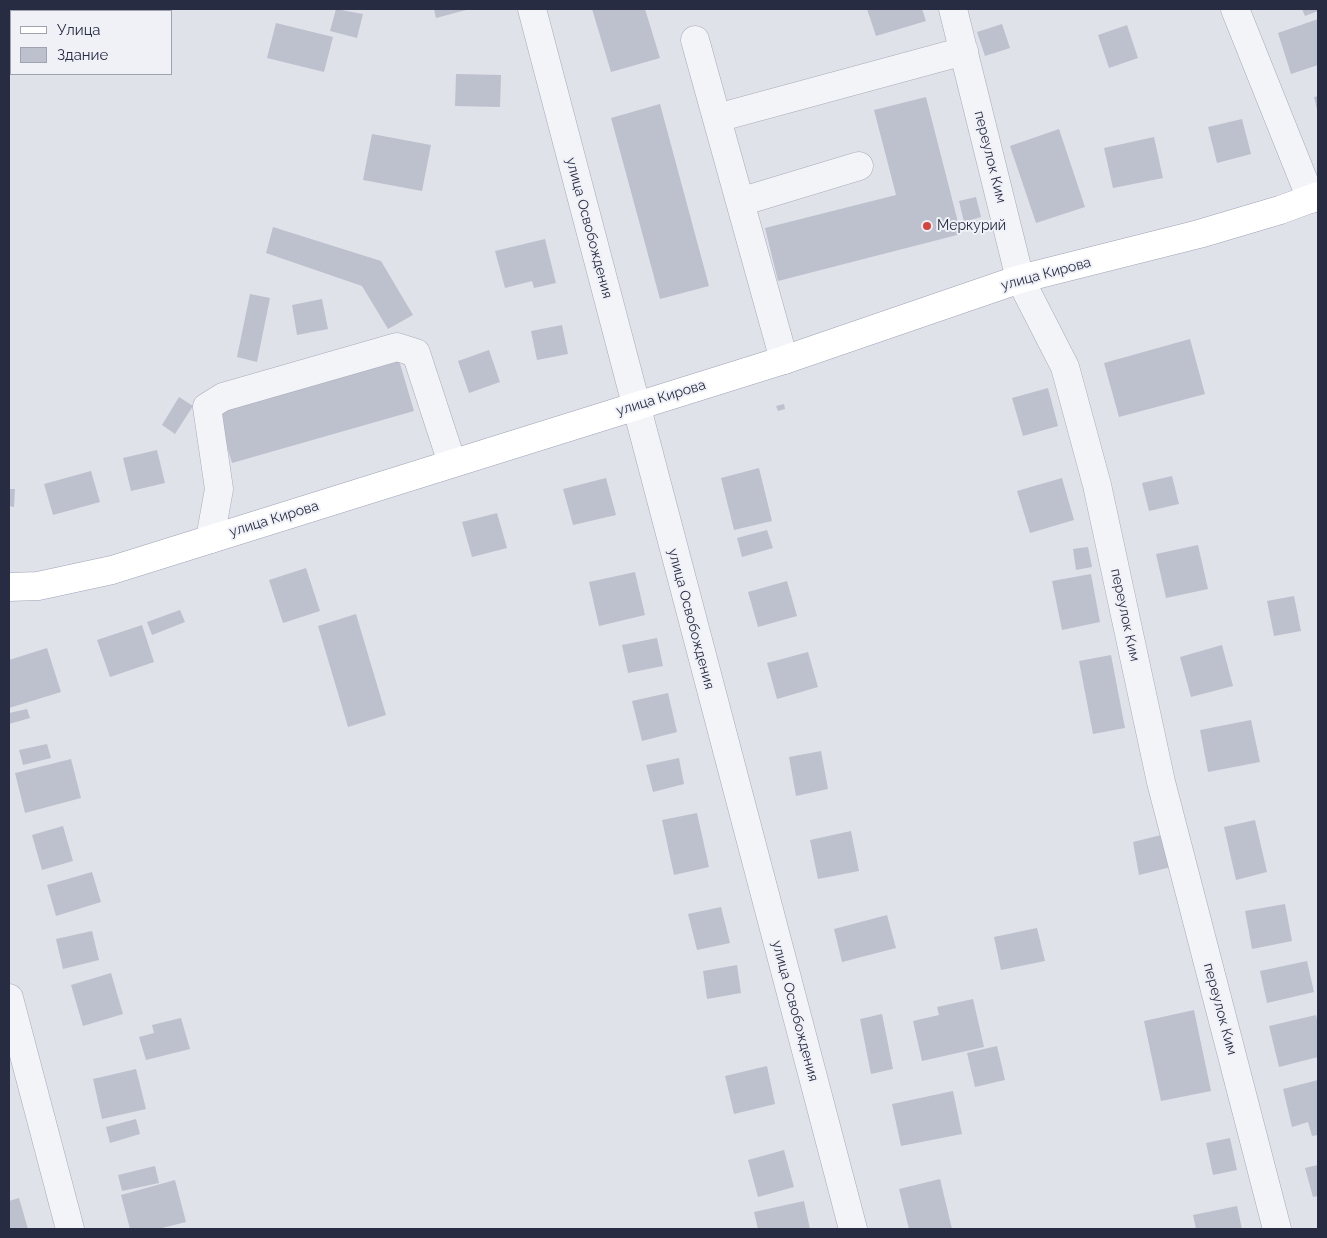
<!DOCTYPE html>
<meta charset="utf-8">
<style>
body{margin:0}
#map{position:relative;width:1327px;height:1238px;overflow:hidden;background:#e0e2ea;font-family:Raleway,sans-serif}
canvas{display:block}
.frame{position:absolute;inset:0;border:10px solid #272c42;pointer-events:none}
.legend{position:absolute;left:10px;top:10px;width:162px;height:65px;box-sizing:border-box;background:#eff1f7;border:1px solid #9fa2af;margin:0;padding:6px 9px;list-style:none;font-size:15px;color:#272c42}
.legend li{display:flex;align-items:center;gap:10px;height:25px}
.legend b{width:25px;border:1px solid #9fa2af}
</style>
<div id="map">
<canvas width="1327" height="1238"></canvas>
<div class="frame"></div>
<ul class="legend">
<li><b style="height:6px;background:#fff"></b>Улица</li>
<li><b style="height:14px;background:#bdc0cd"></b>Здание</li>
</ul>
</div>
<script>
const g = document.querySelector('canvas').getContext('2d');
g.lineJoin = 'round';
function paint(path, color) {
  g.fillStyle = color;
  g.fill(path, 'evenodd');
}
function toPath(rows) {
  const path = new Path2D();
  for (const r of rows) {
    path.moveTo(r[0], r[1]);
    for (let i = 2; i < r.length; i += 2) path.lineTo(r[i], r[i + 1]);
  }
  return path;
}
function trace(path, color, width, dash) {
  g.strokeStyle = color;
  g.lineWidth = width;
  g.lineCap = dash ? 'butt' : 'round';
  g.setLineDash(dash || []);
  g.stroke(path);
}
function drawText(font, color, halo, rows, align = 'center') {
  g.font = font + ' Raleway,sans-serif';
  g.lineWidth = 4;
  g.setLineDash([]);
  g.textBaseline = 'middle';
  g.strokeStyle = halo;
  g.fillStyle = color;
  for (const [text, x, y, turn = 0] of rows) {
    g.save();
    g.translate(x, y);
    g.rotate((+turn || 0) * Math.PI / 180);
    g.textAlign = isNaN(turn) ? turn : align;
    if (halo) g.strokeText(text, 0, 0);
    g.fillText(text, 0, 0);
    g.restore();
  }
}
paint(toPath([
 [336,9,363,14,357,38,330,31],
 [434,9,470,9,436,18],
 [592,9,645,9,660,58,611,72],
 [867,9,922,9,926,21,876,36],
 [1302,9,1318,9,1318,11,1305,16],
 [1318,19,1318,65,1291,74,1278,33],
 [276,23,333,37,324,72,267,58],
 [1002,24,1010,48,985,56,977,32],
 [1127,25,1138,58,1109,68,1098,35],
 [456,74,501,75,500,107,455,106],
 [1318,96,1318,114,1314,97],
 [926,97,961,234,778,281,765,228,896,195,874,110],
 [660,104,709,286,660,299,611,118],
 [1242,119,1251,154,1217,163,1208,127],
 [1059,129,1085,207,1036,223,1010,146],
 [372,134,431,145,422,191,363,180],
 [1154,137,1163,178,1113,188,1104,148],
 [976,197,981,217,964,222,959,201],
 [273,227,381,261,413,315,388,329,362,286,266,253],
 [545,239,556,283,534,288,532,281,505,288,495,251],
 [250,294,270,298,257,362,237,357],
 [322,299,328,329,297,335,292,305],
 [562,325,568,354,537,360,531,331],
 [1190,339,1205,394,1119,417,1104,363],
 [489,350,500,382,469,393,458,361],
 [398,357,414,411,232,463,216,410],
 [1048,388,1058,426,1023,436,1012,398],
 [179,397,193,406,175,434,162,425],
 [784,404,785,409,778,411,776,406],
 [157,450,165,483,131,491,123,458],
 [759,468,772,521,734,530,721,478],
 [91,471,100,502,53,515,44,484],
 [1172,476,1179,504,1149,511,1142,483],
 [606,478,616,515,573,525,563,489],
 [1062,478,1074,520,1030,533,1017,491],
 [9,489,15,489,14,507,9,506],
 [497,513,507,548,472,557,462,522],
 [767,530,773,548,742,557,737,538],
 [1198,545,1208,589,1166,598,1156,554],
 [1088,547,1092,567,1076,570,1073,549],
 [306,568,320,611,283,623,269,580],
 [635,572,645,615,599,626,589,582],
 [1091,574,1100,622,1062,630,1052,581],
 [787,581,797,616,758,627,748,592],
 [1294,596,1301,631,1274,636,1267,601],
 [180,610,185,622,152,635,147,622],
 [356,614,386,715,348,727,318,626],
 [142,625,154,662,110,677,97,640],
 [657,638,663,666,628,673,622,645],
 [1222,645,1233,686,1191,697,1180,657],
 [47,648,61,692,9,708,9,660],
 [808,652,818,687,777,699,767,663],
 [1111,655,1125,728,1093,734,1079,661],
 [668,693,677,732,642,741,632,701],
 [27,709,30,718,9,724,9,713],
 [1251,720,1260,762,1208,772,1200,730],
 [47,744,51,758,23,765,19,750],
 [821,751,828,789,796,796,789,757],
 [679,758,684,784,653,792,646,765],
 [71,759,81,798,25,813,15,773],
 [697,813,709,867,674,875,662,820],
 [1255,820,1267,872,1236,880,1224,827],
 [63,826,73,861,42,870,32,835],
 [851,831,859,871,818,879,810,840],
 [1165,834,1171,867,1139,875,1133,842],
 [92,872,101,902,56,916,47,885],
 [1285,904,1292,941,1252,949,1245,911],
 [721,907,730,943,697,950,688,914],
 [887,915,896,948,842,962,834,929],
 [1037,928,1045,961,1001,970,994,937],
 [92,931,99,960,63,969,56,939],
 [1307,961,1314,992,1267,1003,1260,971],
 [737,965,741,993,707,999,703,971],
 [111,973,123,1014,83,1026,71,985],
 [973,999,984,1047,922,1061,913,1021,939,1015,937,1007],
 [1194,1010,1211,1091,1161,1101,1144,1021],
 [882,1014,893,1069,871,1074,860,1019],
 [1316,1015,1318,1024,1318,1057,1279,1067,1269,1026],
 [181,1018,190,1049,146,1060,139,1037,154,1033,152,1025],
 [997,1046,1005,1080,975,1087,967,1053],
 [767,1066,775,1104,734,1114,725,1076],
 [136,1069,146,1109,102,1119,93,1079],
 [1318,1080,1318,1135,1312,1136,1308,1122,1292,1127,1283,1089],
 [953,1091,962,1134,901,1146,892,1104],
 [136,1119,140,1134,110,1143,106,1127],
 [1230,1138,1237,1170,1213,1175,1206,1143],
 [784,1150,794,1187,758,1197,748,1160],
 [1318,1165,1318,1196,1313,1197,1305,1168],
 [155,1166,159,1183,122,1191,118,1175],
 [940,1179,952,1229,909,1229,899,1189],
 [175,1180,186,1222,158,1229,130,1229,121,1195],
 [19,1198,28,1229,9,1229,9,1201],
 [804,1201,810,1229,758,1229,754,1212],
 [1237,1206,1242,1229,1196,1229,1193,1215]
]), '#bdc0cd');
const minor = toPath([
 [532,9,853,1229],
 [953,9,1020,279,1065,367,1097,485,1161,782,1277,1229],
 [1235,9,1311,199],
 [695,40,784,360],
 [717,118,964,51],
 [740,202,859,166],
 [210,539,219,489,207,407,223,397,397,347,416,353,452,463],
 [9,998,70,1229]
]);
const major = toPath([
 [9,587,38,586,112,570,784,360,1020,279,1199,234,1280,210,1318,196]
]);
trace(minor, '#a8abb8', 29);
trace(major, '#9ea3b6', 29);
trace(minor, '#f3f4f8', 28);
trace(major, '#fff', 28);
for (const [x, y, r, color] of [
 [927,226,5,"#d5443e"]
]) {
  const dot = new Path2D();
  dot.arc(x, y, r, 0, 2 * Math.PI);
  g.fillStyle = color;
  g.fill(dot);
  trace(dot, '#eff1f7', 2);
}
drawText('14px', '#272c42', '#eff1f7', [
 ["переулок Ким",990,157,76],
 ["улица Освобождения",589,228,75],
 ["улица Кирова",1046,274,-15],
 ["улица Кирова",661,398,-17],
 ["улица Кирова",274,519,-17],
 ["переулок Ким",1125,615,78],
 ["улица Освобождения",691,619,75],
 ["переулок Ким",1220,1009,75],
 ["улица Освобождения",795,1011,75]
]);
drawText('14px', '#272c42', '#eff1f7', [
 ["Меркурий",937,226]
], 'left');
</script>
